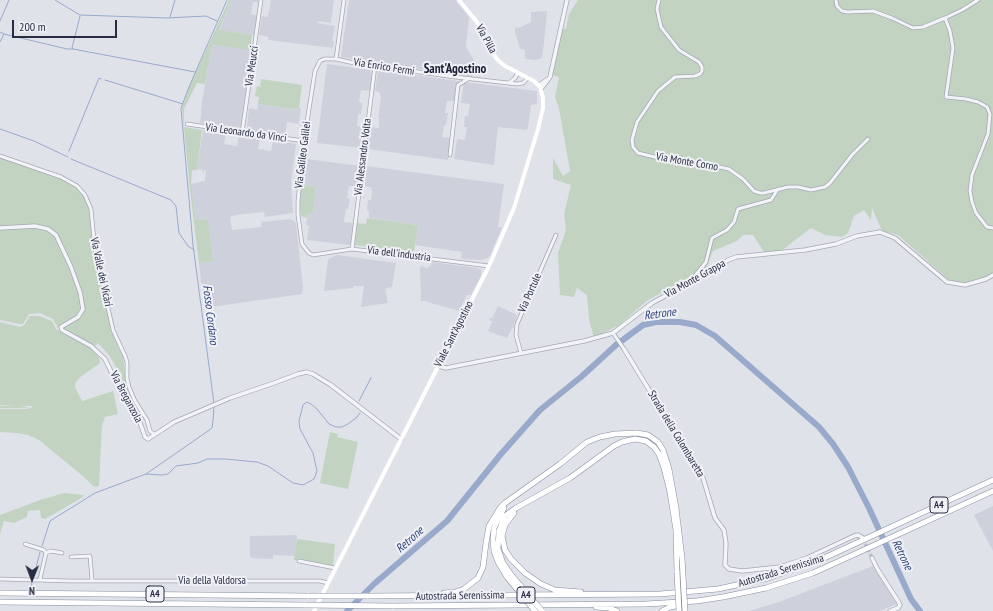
<!DOCTYPE html>
<meta charset="utf-8">
<style>
body{margin:0}
#map{position:relative;width:993px;height:611px;overflow:hidden;background:#e0e2ea;font-family:"PT Sans Narrow",sans-serif}
canvas{display:block}
.north{position:absolute;left:12px;top:559px;width:40px;height:40px;-webkit-text-stroke:3px #f0f1f7;paint-order:stroke;rotate:181deg;font-size:11px;font-weight:700;line-height:16px;text-align:center;color:#282d42}
.north::after{content:'';display:block;margin:auto;width:14px;height:18px;background:#282d42;clip-path:polygon(50% 0,100% 100%,50% 72%,0 100%)}
.scale{position:absolute;left:12px;top:20px;width:105px;height:18px;box-sizing:border-box;border:2px solid #282d42;border-top:0;padding-left:5px;font-size:12px;line-height:14px;white-space:nowrap;color:#282d42;-webkit-text-stroke:3px #f0f1f7;paint-order:stroke}
</style>
<div id="map">
<canvas width="993" height="611"></canvas>
<div class="north">N</div>
<div class="scale">200 m</div>
</div>
<script>
const g = document.querySelector('canvas').getContext('2d');
g.lineJoin = 'round';
function paint(path, color) {
  g.fillStyle = color;
  g.fill(path, 'evenodd');
}
function toPath(rows) {
  const path = new Path2D();
  for (const r of rows) {
    path.moveTo(r[0], r[1]);
    for (let i = 2; i < r.length; i += 2) path.lineTo(r[i], r[i + 1]);
  }
  return path;
}
function trace(path, color, width, dash) {
  g.strokeStyle = color;
  g.lineWidth = width;
  g.lineCap = dash ? 'butt' : 'round';
  g.setLineDash(dash || []);
  g.stroke(path);
}
function drawText(font, color, halo, rows, align = 'center') {
  g.font = font + ' "PT Sans Narrow",sans-serif';
  g.lineWidth = 4;
  g.setLineDash([]);
  g.textBaseline = 'middle';
  g.strokeStyle = halo;
  g.fillStyle = color;
  for (const [text, x, y, turn = 0] of rows) {
    g.save();
    g.translate(x, y);
    g.rotate((+turn || 0) * Math.PI / 180);
    g.textAlign = isNaN(turn) ? turn : align;
    if (halo) g.strokeText(text, 0, 0);
    g.fillText(text, 0, 0);
    g.restore();
  }
}
paint(toPath([
 [231,0,259,0,258,2,253,2,251,14,257,15,254,35,219,31],
 [271,0,334,0,331,23,319,21,317,23,335,26,332,41,334,41,333,48,268,40,269,37,259,35,262,16,267,17,269,12],
 [349,0,455,0,469,17,466,47,474,60,472,77,341,57],
 [547,11,544,43,542,58,535,60,525,59,525,50,520,49,515,32,515,28,521,27,531,22,531,12],
 [212,45,252,50,241,129,200,123,202,102],
 [327,64,372,70,370,91,361,90,359,102,362,103,362,107,361,114,358,114,357,126,365,127,362,148,317,143],
 [378,70,458,81,456,101,447,101,445,113,448,113,446,125,444,125,443,132,442,137,451,138,448,160,368,149,371,127,379,128,379,118,378,118,381,97,379,92,375,91],
 [464,82,537,91,537,104,531,105,528,128,526,130,498,127,494,165,454,159,457,139,465,140,467,127,464,127,465,116,468,116,470,104,461,103],
 [258,104,290,109,297,107,301,108,299,124,287,122,285,137,249,131,247,127,249,108,257,110],
 [203,130,226,133,224,144,235,146,237,146,239,135,260,138,258,149,271,151,273,140,296,144,291,183,293,213,265,217,264,212,236,215,230,217,232,230,262,227,261,222,290,219,294,221,296,224,303,287,302,294,204,308,199,263,213,261,208,219,196,220,191,184,205,181,206,170,204,170,204,172,202,172,203,170,197,169],
 [307,159,360,166,357,186,349,186,347,198,350,199,348,209,346,209,344,222,353,223,350,245,307,240,309,226,306,225,308,213,313,213,316,187,303,185],
 [366,166,504,184,498,227,502,227,490,256,488,258,481,260,461,259,462,252,415,245,418,225,369,218,369,211,367,210,368,200,371,200,372,192,371,187,364,186],
 [337,255,396,263,392,287,385,289,388,303,361,307,364,286,353,286,353,288,324,291,328,259],
 [432,262,477,268,481,270,481,276,471,295,467,295,459,311,424,301,421,301,420,266,427,268,431,265],
 [498,306,517,315,513,328,512,328,507,338,488,331,492,322,496,323,489,320,490,318,492,318],
 [993,506,993,551,974,515],
 [297,535,295,556,273,555,273,559,252,558,250,556,250,536],
 [873,566,897,604,880,611,749,611,779,602]
]), '#ced1dc');
paint(toPath([
 [229,0,231,0,219,30,252,35,250,50,212,45,205,84,197,83,184,109,184,127,202,130,197,170,192,170,191,184,196,220,208,219,213,261,199,263,190,190,182,108,189,87],
 [578,0,993,0,993,273,986,277,965,284,949,280,898,235,882,231,872,208,871,220,864,210,854,216,848,233,842,237,825,235,811,228,781,251,764,252,753,235,743,235,737,241,713,251,706,269,648,300,619,325,594,338,589,319,587,295,577,288,574,297,560,295,558,253,566,230,564,214,571,185,553,179,553,158,563,176,570,171,559,108,555,97,559,77,552,75,561,28,566,29,569,14],
 [261,79,302,85,299,108,291,109,258,104,259,97,255,96,257,86,260,87],
 [0,158,60,179,76,188,84,196,89,210,93,250,111,331,123,357,127,388,140,409,138,410,129,396,119,372,109,355,98,343,93,348,58,328,53,319,40,313,29,314,23,324,20,324,0,320],
 [303,185,316,187,313,213,308,213,307,218,301,216,300,207,301,191],
 [367,218,418,225,414,253,355,245,357,223,366,224],
 [30,316,39,316,52,321,56,329,90,348,99,357,100,363,79,378,75,384,75,387,82,401,113,391,118,414,105,417,102,426,99,486,96,487,93,486,84,477,39,440,28,435,17,433,0,432,0,409,25,409,31,408,33,406,18,406,30,407,24,408,0,408,0,406,15,406,0,405,0,322,20,327,24,325],
 [330,432,338,434,337,437,358,442,348,489,320,483],
 [64,493,84,495,83,497,45,519,41,518,40,510,28,511,27,517,14,523,4,521,0,534,0,515,40,500],
 [297,539,335,544,333,566,294,560]
]), '#c2d4c1');
trace(toPath([
 [55,0,80,15,167,18,206,16,217,21],
 [170,17,175,0],
 [0,21,9,0],
 [0,32,4,34,0,42],
 [4,34,67,49,73,49,195,72],
 [73,49,72,48,80,16],
 [105,80,183,104],
 [0,129,34,141,68,157],
 [69,151,99,78,101,79],
 [71,159,171,200,176,206,179,233,188,246,194,250],
 [359,401,371,378],
 [214,404,193,245,181,108,189,87,227,0],
 [146,474,162,475,168,474,176,466,198,463,207,459,225,459,257,462,268,466,293,483,303,485,314,479,317,471,313,453,300,429,299,421,303,405,307,402,311,404,317,409,329,424,336,427,342,427,348,424,356,418,360,413],
 [42,546,50,521,95,493,146,474,208,431,212,428,213,421,214,407],
 [34,576,40,552],
 [31,588,32,582]
]), '#99a9cb', 1);
trace(toPath([
 [347,611,374,584,447,521,501,454,540,410,581,377,616,345,643,325,656,322,680,322,696,325,715,336,819,427,833,444,848,467,869,508,911,599,920,611]
]), '#99a9cb', 6);
trace(toPath([
 [863,539,872,558]
]), '#bbbec8', 3.5, [3.5, 2]);
const minor = toPath([
 [659,0,657,9,661,27,679,50,699,62,702,67,702,71,700,74,695,76,675,77,658,91,637,122,632,140,633,147,638,153,684,164,715,166,729,169,743,179,754,191,760,193,764,193,788,187,798,187,811,190,825,187,830,183,852,155,868,139],
 [836,0,837,6,842,11,848,12,873,11,892,18,913,28,923,27,945,18,962,10,978,0],
 [945,18,950,31,953,48,946,97,966,99,978,102,987,107,990,114,988,134,972,175,970,191,972,202,976,213,987,227,993,228],
 [336,59,344,0],
 [509,83,515,78,518,73],
 [187,124,304,141],
 [242,133,261,0],
 [450,155,458,85,468,79],
 [0,156,61,177,77,186,85,195,91,209,95,250,113,330,125,356,127,362,127,378,129,387,135,401,147,420,150,431,154,434],
 [352,249,375,66],
 [489,266,352,249,313,255,309,253,302,244,298,215,298,201,304,141,315,71,320,61,324,59,336,59,354,63,455,77,517,84,523,83,528,78],
 [690,282,706,262,712,238,727,230,734,222,738,209,771,200,778,189],
 [613,333,624,349],
 [521,353,516,335,517,324,556,235],
 [25,544,44,550,46,553],
 [71,557,90,556,92,581],
 [299,561,335,568],
 [0,579,70,581,320,581,328,583],
 [40,579,46,553,51,551,62,553]
]);
const tertiary = toPath([
 [539,85,548,79],
 [541,89,550,77,567,0],
 [0,228,35,226,48,229,56,235,71,267,80,292,83,309,78,317,61,327,62,330,91,346,105,359,122,394,137,414,145,437,148,439,174,422,230,398,274,383,298,374,307,372,313,374,331,385,401,439],
 [624,349,703,478,715,518,724,530,726,543,725,565,729,569,742,571,780,567,807,558,854,536,858,535,863,538],
 [438,366,446,368,584,341,613,333,652,303,709,272,728,260,736,257,805,250,836,244,857,236,880,232,895,238,947,282,965,285,986,279,993,275],
 [872,558,878,570,898,601,900,605,898,608,890,611]
]);
const motorway = toPath([
 [504,508,494,528,493,539,494,551,498,562,507,577],
 [514,513,505,525,502,536,505,550,511,559,525,573,541,584,555,590,581,592],
 [512,576,503,563,498,549,499,531,505,516,516,508,570,478,614,446,622,442,635,439,646,441,654,447,659,454,664,468,670,492,676,530,677,572],
 [0,593,309,596],
 [444,593,456,592,464,589,478,578,483,567,486,543,489,526,500,508,505,503,560,464,587,442,600,437,615,434,637,433,648,435,658,442,663,450,669,469,676,508,682,558],
 [367,596,660,594,718,589,768,578,822,559,993,480],
 [0,602,306,605],
 [392,606,646,604,697,601,723,597,766,588,813,573,833,564,993,491],
 [596,607,609,608,617,611],
 [662,611,670,607,681,605]
]);
trace(minor, '#a5a8b4', 4.5);
trace(tertiary, '#a5a8b4', 5);
trace(motorway, '#878da1', 6);
trace(minor, '#f3f4f8', 3);
trace(tertiary, '#f3f4f8', 3.5);
trace(toPath([
 [314,611,489,266,514,208,538,129,543,108,543,98,540,87,534,81,505,66,500,62,496,58,477,22,459,0]
]), '#fff', 4);
trace(motorway, '#fff', 5);
const motorwayBridge = toPath([
 [682,558,685,611],
 [677,572,679,611],
 [512,576,542,611],
 [507,577,535,611],
 [309,596,367,596],
 [306,605,392,606]
]);
trace(motorwayBridge, '#878da1', 6, []);
trace(motorwayBridge, '#fff', 5);
for (const [x, y, w] of [
 [939,505,18],
 [155,594,18],
 [526,595,18]
]) {
  const box = new Path2D();
  box.roundRect(x - w / 2, y - 8, w, 16, 3);
  g.fillStyle = '#f0f1f7';
  g.fill(box);
  trace(box, '#282d42', 1);
}
drawText('bold 10px', '#282d42', null, [
 ["A4",939,505],
 ["A4",155,594],
 ["A4",526,595]
]);
drawText('11px', '#282d42', '#f0f1f7', [
 ["Via Pilla",486,39,61],
 ["Via Meucci",252,66,-82],
 ["Via Enrico Fermi",384,67,9],
 ["Via Leonardo da Vinci",246,133,8],
 ["Via Galileo Galilei",303,155,-83],
 ["Via Alessandro Volta",363,157,-83],
 ["Via Monte Corno",687,162,10],
 ["Via dell'industria",399,254,7],
 ["Via Valle dei Vicàri",101,272,78],
 ["Via Monte Grappa",695,279,-29],
 ["Via Portule",530,293,-66],
 ["Viale Sant'Agostino",454,334,-63],
 ["Via Breganzola",126,397,62],
 ["Strada della Colombaretta",676,434,59],
 ["Autostrada Serenissima",781,571,-17],
 ["Via della Valdorsa",212,581],
 ["Autostrada Serenissima",460,596,-1]
]);
drawText('italic 12px', '#304477', '#f0f1f7', [
 ["Retrone",660,314,-7],
 ["Fosso Cordano",210,315,83],
 ["Retrone",410,540,-42],
 ["Retrone",902,555,64]
]);
drawText('bold 13px', '#1a1e32', '#f0f1f7', [
 ["Sant'Agostino",455,69]
]);
</script>
